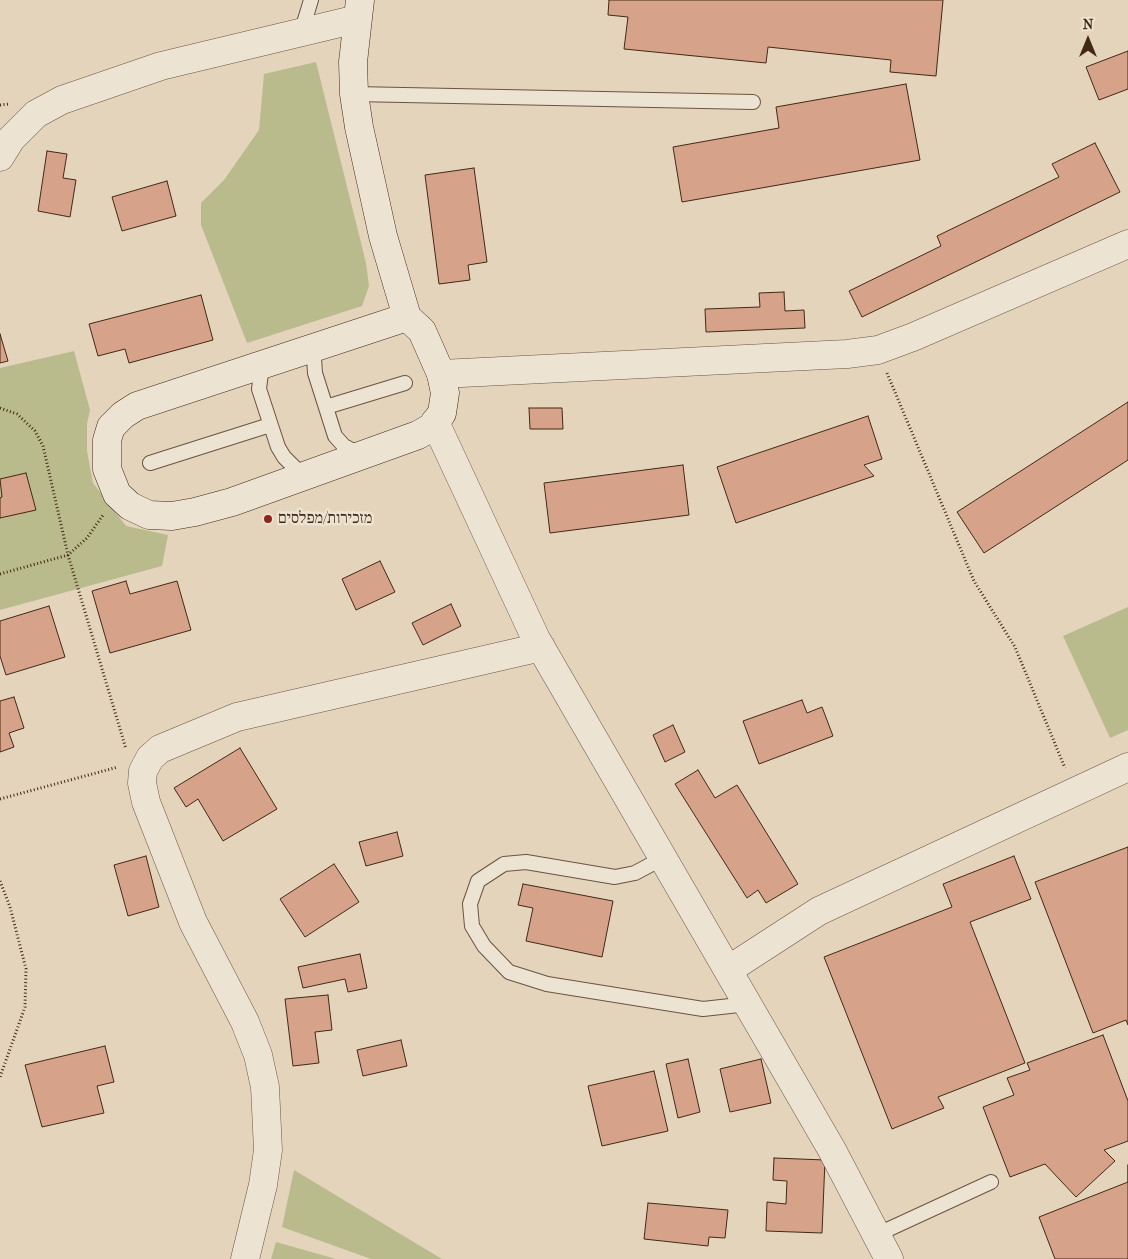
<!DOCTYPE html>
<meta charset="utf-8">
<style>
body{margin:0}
#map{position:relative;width:1128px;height:1259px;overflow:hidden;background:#e4d4bc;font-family:"IM FELL French Canon",serif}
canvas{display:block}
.north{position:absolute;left:1063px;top:15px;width:50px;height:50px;-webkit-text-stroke:4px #ede3d3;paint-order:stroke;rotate:0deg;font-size:14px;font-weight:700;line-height:20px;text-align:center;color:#422915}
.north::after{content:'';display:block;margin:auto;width:18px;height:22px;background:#422915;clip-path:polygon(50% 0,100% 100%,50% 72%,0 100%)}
</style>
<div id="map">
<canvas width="1128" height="1259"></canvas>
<div class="north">N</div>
</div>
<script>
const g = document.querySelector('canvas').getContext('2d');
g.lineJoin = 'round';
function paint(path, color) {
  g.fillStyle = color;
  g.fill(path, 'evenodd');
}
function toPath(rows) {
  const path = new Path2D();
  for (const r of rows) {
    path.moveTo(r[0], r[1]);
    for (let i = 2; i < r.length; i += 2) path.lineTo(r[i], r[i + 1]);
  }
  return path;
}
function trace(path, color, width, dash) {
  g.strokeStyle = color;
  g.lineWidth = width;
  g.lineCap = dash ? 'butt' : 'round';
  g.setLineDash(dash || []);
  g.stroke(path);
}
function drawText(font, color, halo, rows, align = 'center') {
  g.font = font + ' "IM FELL French Canon","Frank Ruhl Libre",serif';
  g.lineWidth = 5;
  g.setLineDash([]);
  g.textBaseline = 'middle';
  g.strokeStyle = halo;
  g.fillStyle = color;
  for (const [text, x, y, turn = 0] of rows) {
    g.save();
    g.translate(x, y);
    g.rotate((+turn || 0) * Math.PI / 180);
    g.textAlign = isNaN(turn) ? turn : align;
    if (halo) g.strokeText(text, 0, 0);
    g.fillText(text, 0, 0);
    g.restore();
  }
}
paint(toPath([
 [316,62,366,263,369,286,362,306,247,343,201,225,201,203,224,180,259,130,264,74],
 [74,351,90,410,87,424,87,451,93,483,126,526,168,535,162,566,0,610,0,368],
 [1128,607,1128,730,1110,738,1063,636],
 [294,1170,442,1259,371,1259,282,1227],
 [276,1242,336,1259,271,1259]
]), '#b9bb8d');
const building = toPath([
 [609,0,943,0,936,76,890,72,891,60,768,47,766,63,624,49,628,17,608,15,609,0],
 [1128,51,1128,89,1099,100,1086,67,1128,51],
 [906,84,920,160,682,202,673,147,779,128,776,107,906,84],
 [1095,143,1120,192,862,317,849,291,941,246,937,236,1059,177,1052,164,1095,143],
 [47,151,67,154,63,178,76,180,70,217,38,211,47,151],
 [474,168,487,262,468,265,470,280,439,284,425,175,474,168],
 [167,181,176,216,122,231,112,197,167,181],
 [784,292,785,311,804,310,805,328,706,332,705,309,760,307,759,293,784,292],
 [201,295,213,340,129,363,125,349,98,356,89,324,201,295],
 [0,334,8,361,0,363,0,334],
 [1128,402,1128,460,984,553,957,512,1128,402],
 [529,408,562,408,563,429,530,429,529,408],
 [868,416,882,459,864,465,874,476,736,523,717,467,868,416],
 [683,465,689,515,550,533,544,483,683,465],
 [26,473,36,510,0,518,0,498,2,497,0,479,26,473],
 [380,561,395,592,356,610,342,579,380,561],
 [126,581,130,594,177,581,191,630,110,653,92,591,126,581],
 [451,604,461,626,423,645,412,623,451,604],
 [49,606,65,657,6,675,0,656,0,621,49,606],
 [14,697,24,728,9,733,14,747,0,752,0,701,14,697],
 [802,700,807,713,822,707,833,736,759,764,743,721,802,700],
 [673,725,685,752,665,762,653,735,673,725],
 [240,748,277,809,223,841,198,799,186,807,174,788,240,748],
 [698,770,715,798,737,785,798,884,766,903,758,890,747,898,675,784,698,770],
 [397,832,403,856,366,866,359,842,397,832],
 [1128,847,1128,1025,1126,1020,1093,1033,1035,882,1128,847],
 [146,856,159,907,128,916,114,865,146,856],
 [1014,856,1031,899,970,922,1025,1063,938,1097,944,1108,892,1129,824,957,952,907,943,884,1014,856],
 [334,864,359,902,305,937,280,899,334,864],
 [523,884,613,901,602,957,526,941,533,908,518,905,523,884],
 [360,954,367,988,348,992,345,979,303,988,298,967,360,954],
 [328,995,332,1030,315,1032,319,1063,293,1066,285,999,328,995],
 [1103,1035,1128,1101,1128,1141,1104,1150,1115,1161,1076,1197,1045,1164,1010,1177,983,1107,1014,1095,1007,1078,1030,1070,1027,1063,1103,1035],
 [401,1040,407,1066,363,1076,357,1050,401,1040],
 [105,1046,114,1082,97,1086,104,1113,42,1127,25,1065,105,1046],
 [688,1059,700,1112,678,1118,666,1064,688,1059],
 [761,1059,771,1103,730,1112,720,1069,761,1059],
 [654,1071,668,1131,602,1146,588,1086,654,1071],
 [774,1158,825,1160,822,1233,766,1231,767,1202,786,1204,787,1181,773,1180,774,1158],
 [1128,1165,1128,1259,1055,1259,1039,1217,1128,1182,1128,1165],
 [648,1203,728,1210,725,1238,709,1237,708,1246,644,1239,648,1203]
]);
paint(building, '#d7a28a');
trace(building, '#422915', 1);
const lane = toPath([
 [301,33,311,0],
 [354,94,753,102],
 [319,346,314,358,315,373,335,436,344,446,361,455],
 [262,365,259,389,278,447,284,457,303,476],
 [326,407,405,383],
 [150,463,270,425],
 [663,858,635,873,615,877,526,862,504,864,478,881,470,904,472,926,484,946,509,972,547,984,703,1009,748,1004],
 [876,1235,991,1182]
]);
const street = toPath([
 [0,157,11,139,36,114,62,100,161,66,357,19],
 [441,374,847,354,878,350,913,337,1128,244],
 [435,422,536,639,832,1150,889,1259],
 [728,970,819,911,1128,767],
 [245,1259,263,1185,268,1150,265,1087,258,1055,245,1022,193,922,146,802,142,783,143,771,150,758,160,749,237,717,541,647]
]);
const secondary = toPath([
 [360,0,353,62,354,94,359,127,383,236,407,317,422,331,441,374,445,393,442,413,432,427,418,435,232,502,195,512,172,516,149,515,130,506,117,494,107,469,107,440,111,427,123,415,137,406,407,317]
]);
trace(lane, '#6a543f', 16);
trace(street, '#6a543f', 29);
trace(secondary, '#422915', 29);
trace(toPath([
 [0,105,9,104],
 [887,373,974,581,1015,647,1065,768],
 [0,408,17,414,35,431,43,446,68,555,126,749],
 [0,574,68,555,87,538,103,515],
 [0,799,118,767],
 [0,881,10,907,26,969,25,1007,0,1077]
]), '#422915', 3, [1, 2.5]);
trace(lane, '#ede3d3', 14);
trace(street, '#ede3d3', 28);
trace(secondary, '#ede3d3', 28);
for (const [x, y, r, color] of [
 [268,519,5,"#8f2418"]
]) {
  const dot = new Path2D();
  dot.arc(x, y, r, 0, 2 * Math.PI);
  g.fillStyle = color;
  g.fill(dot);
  trace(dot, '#ede3d3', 2);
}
drawText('16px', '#422915', '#ede3d3', [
 ["מזכירות/מפלסים",278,519]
], 'left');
</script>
